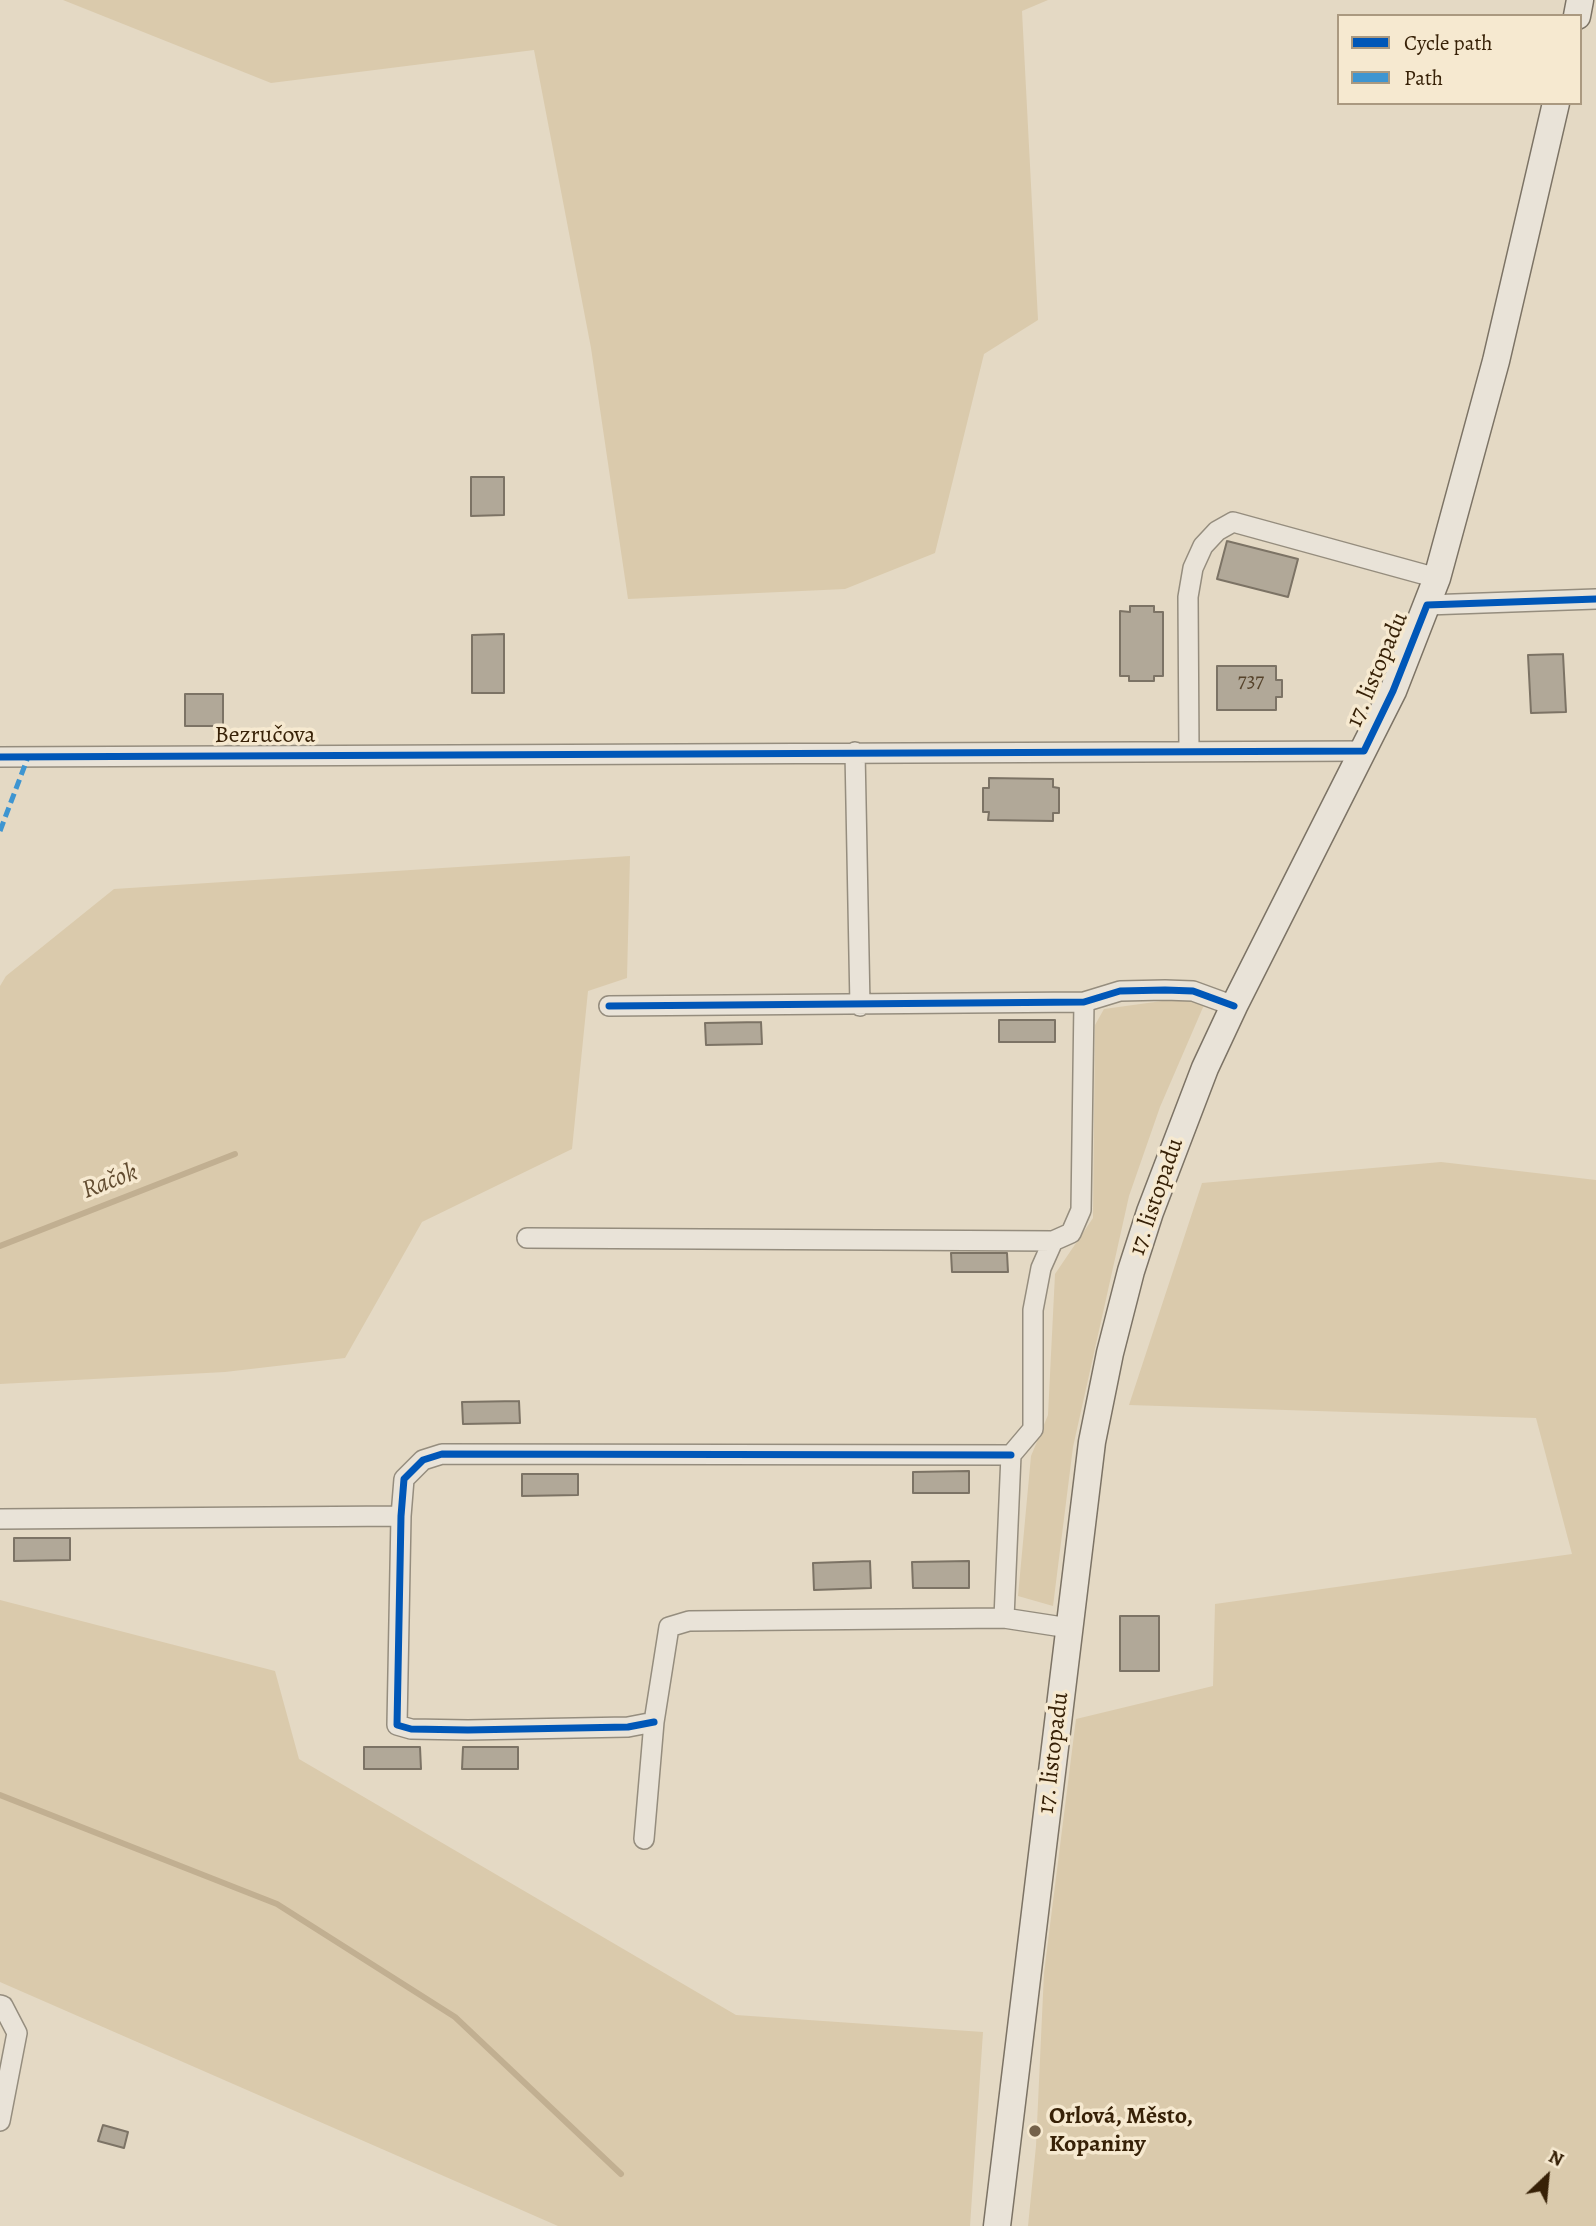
<!DOCTYPE html>
<meta charset="utf-8">
<style>
body{margin:0}
#map{position:relative;width:1596px;height:2226px;overflow:hidden;background:#e4d9c4;font-family:Alegreya,serif}
canvas{display:block}
.legend{position:absolute;left:1337px;top:14px;width:245px;height:91px;box-sizing:border-box;background:#f6e9d0;border:2px solid #aa9980;margin:0;padding:9px 12px;list-style:none;font-size:21px;color:#372107}
.legend li{display:flex;align-items:center;gap:14px;height:35px}
.legend b{width:35px;border:2px solid #aa9980}
.north{position:absolute;left:1512px;top:2142px;width:70px;height:70px;-webkit-text-stroke:5px #f6e9d0;paint-order:stroke;rotate:26deg;font-size:19px;font-weight:700;line-height:28px;text-align:center;color:#372107}
.north::after{content:'';display:block;margin:auto;width:24px;height:32px;background:#372107;clip-path:polygon(50% 0,100% 100%,50% 72%,0 100%)}
</style>
<div id="map">
<canvas width="1596" height="2226"></canvas>
<ul class="legend">
<li><b style="height:9px;background:#0057b8"></b>Cycle path</li>
<li><b style="height:9px;background:#3e95d1"></b>Path</li>
</ul>
<div class="north">N</div>
</div>
<script>
const g = document.querySelector('canvas').getContext('2d');
g.lineJoin = 'round';
function paint(path, color) {
  g.fillStyle = color;
  g.fill(path, 'evenodd');
}
function toPath(rows) {
  const path = new Path2D();
  for (const r of rows) {
    path.moveTo(r[0], r[1]);
    for (let i = 2; i < r.length; i += 2) path.lineTo(r[i], r[i + 1]);
  }
  return path;
}
function trace(path, color, width, dash) {
  g.strokeStyle = color;
  g.lineWidth = width;
  g.lineCap = dash ? 'butt' : 'round';
  g.setLineDash(dash || []);
  g.stroke(path);
}
function drawText(font, color, halo, rows, align = 'center') {
  g.font = font + ' Alegreya,serif';
  g.lineWidth = 7;
  g.setLineDash([]);
  g.textBaseline = 'middle';
  g.strokeStyle = halo;
  g.fillStyle = color;
  for (const [text, x, y, turn = 0] of rows) {
    g.save();
    g.translate(x, y);
    g.rotate((+turn || 0) * Math.PI / 180);
    g.textAlign = isNaN(turn) ? turn : align;
    if (halo) g.strokeText(text, 0, 0);
    g.fillText(text, 0, 0);
    g.restore();
  }
}
paint(toPath([
 [63,0,1048,0,1022,11,1038,320,984,354,935,553,845,589,628,599,591,348,534,50,271,83],
 [630,856,627,978,588,991,572,1149,422,1222,345,1358,225,1372,0,1384,0,986,6,976,114,889],
 [1184,998,1204,1005,1160,1107,1129,1196,1073,1447,1053,1606,1018,1596,1031,1456,1048,1415,1055,1274,1093,1218,1095,1025,1104,1009],
 [1441,1162,1596,1180,1596,2226,1028,2226,1036,2146,1044,1973,1076,1719,1213,1686,1215,1604,1572,1554,1536,1418,1129,1405,1202,1183],
 [0,1600,275,1671,299,1759,736,2015,983,2032,970,2226,558,2226,0,1982]
]), '#dacaac');
trace(toPath([
 [0,1246,235,1154],
 [0,1795,277,1904,455,2017,621,2174]
]), '#c1af91', 6);
const building = toPath([
 [471,477,504,477,504,515,471,516,471,477],
 [1227,541,1298,559,1288,597,1217,579,1227,541],
 [1130,606,1154,606,1154,612,1163,612,1163,676,1154,676,1154,681,1129,681,1129,676,1120,676,1120,611,1130,612,1130,606],
 [504,634,504,693,472,693,472,635,504,634],
 [1563,654,1566,712,1531,713,1528,655,1563,654],
 [1217,666,1276,666,1276,680,1282,680,1282,697,1276,697,1276,710,1217,710,1217,666],
 [185,694,223,694,223,726,185,726,185,694],
 [989,778,1053,779,1053,787,1059,788,1059,813,1053,813,1053,821,988,820,989,812,983,812,983,788,989,788,989,778],
 [999,1020,1055,1020,1055,1042,999,1042,999,1020],
 [761,1022,762,1044,706,1045,705,1023,761,1022],
 [951,1253,1007,1253,1008,1272,952,1272,951,1253],
 [519,1401,520,1423,463,1424,462,1402,519,1401],
 [969,1471,969,1493,913,1493,913,1472,969,1471],
 [522,1474,578,1474,578,1495,522,1496,522,1474],
 [14,1538,70,1538,70,1560,14,1561,14,1538],
 [870,1561,871,1588,814,1590,813,1563,870,1561],
 [969,1561,969,1588,913,1588,912,1562,969,1561],
 [1120,1616,1159,1616,1159,1671,1120,1671,1120,1616],
 [364,1747,420,1747,421,1769,364,1769,364,1747],
 [463,1747,518,1747,518,1769,462,1769,463,1747],
 [103,2125,128,2132,124,2148,98,2141,103,2125]
]);
paint(building, '#b1a898');
trace(building, '#7c7365', 2);
const street = toPath([
 [1427,605,1596,599],
 [855,752,860,1006],
 [1189,752,1188,597,1193,568,1203,546,1217,531,1233,522,1437,578],
 [0,757,1364,751],
 [609,1006,1084,1002,1120,991,1165,990,1193,991,1234,1006],
 [527,1238,1053,1241,1071,1233,1081,1210,1084,1002],
 [0,1519,401,1516],
 [1004,1618,1011,1455,1033,1429,1033,1310,1041,1268,1053,1241],
 [654,1722,628,1727,468,1730,411,1729,397,1725,401,1516,404,1479,423,1460,442,1454,1011,1455],
 [644,1839,654,1722,669,1627,689,1621,1004,1618,1069,1628],
 [0,2005,3,2006,17,2033,0,2121]
]);
const secondary = toPath([
 [1577,16,1580,0],
 [997,2226,1092,1442,1110,1353,1131,1271,1150,1212,1205,1068,1234,1006,1393,691,1437,578,1496,361,1556,103]
]);
trace(street, '#958d7e', 22);
trace(secondary, '#7c7365', 29);
trace(street, '#e9e3d8', 19);
trace(secondary, '#e9e3d8', 26);
trace(toPath([
 [0,831,28,757]
]), '#3e95d1', 5, [10, 5]);
trace(toPath([
 [0,757,1364,751,1393,691,1427,605,1596,599],
 [609,1006,1084,1002,1120,991,1165,990,1193,991,1234,1006],
 [654,1722,628,1727,468,1730,411,1729,397,1725,401,1516,404,1479,423,1460,442,1454,1011,1455]
]), '#0057b8', 7);
for (const [x, y, r, color] of [
 [1035,2131,7,"#746149"]
]) {
  const dot = new Path2D();
  dot.arc(x, y, r, 0, 2 * Math.PI);
  g.fillStyle = color;
  g.fill(dot);
  trace(dot, '#f6e9d0', 2.5);
}
drawText('21px', '#56432b', null, [
 ["737",1251,682]
]);
drawText('24px', '#372107', '#f6e9d0', [
 ["17. listopadu",1378,670,-67],
 ["Bezručova",265,736],
 ["17. listopadu",1157,1197,-71],
 ["17. listopadu",1054,1753,-83]
]);
drawText('bold 24px', '#372107', '#f6e9d0', [
 ["Orlová, Město,",1049,2117],
 ["Kopaniny",1049,2145]
], 'left');
drawText('italic 26px', '#624c30', '#f6e9d0', [
 ["Račok",110,1182,-21]
]);
</script>
